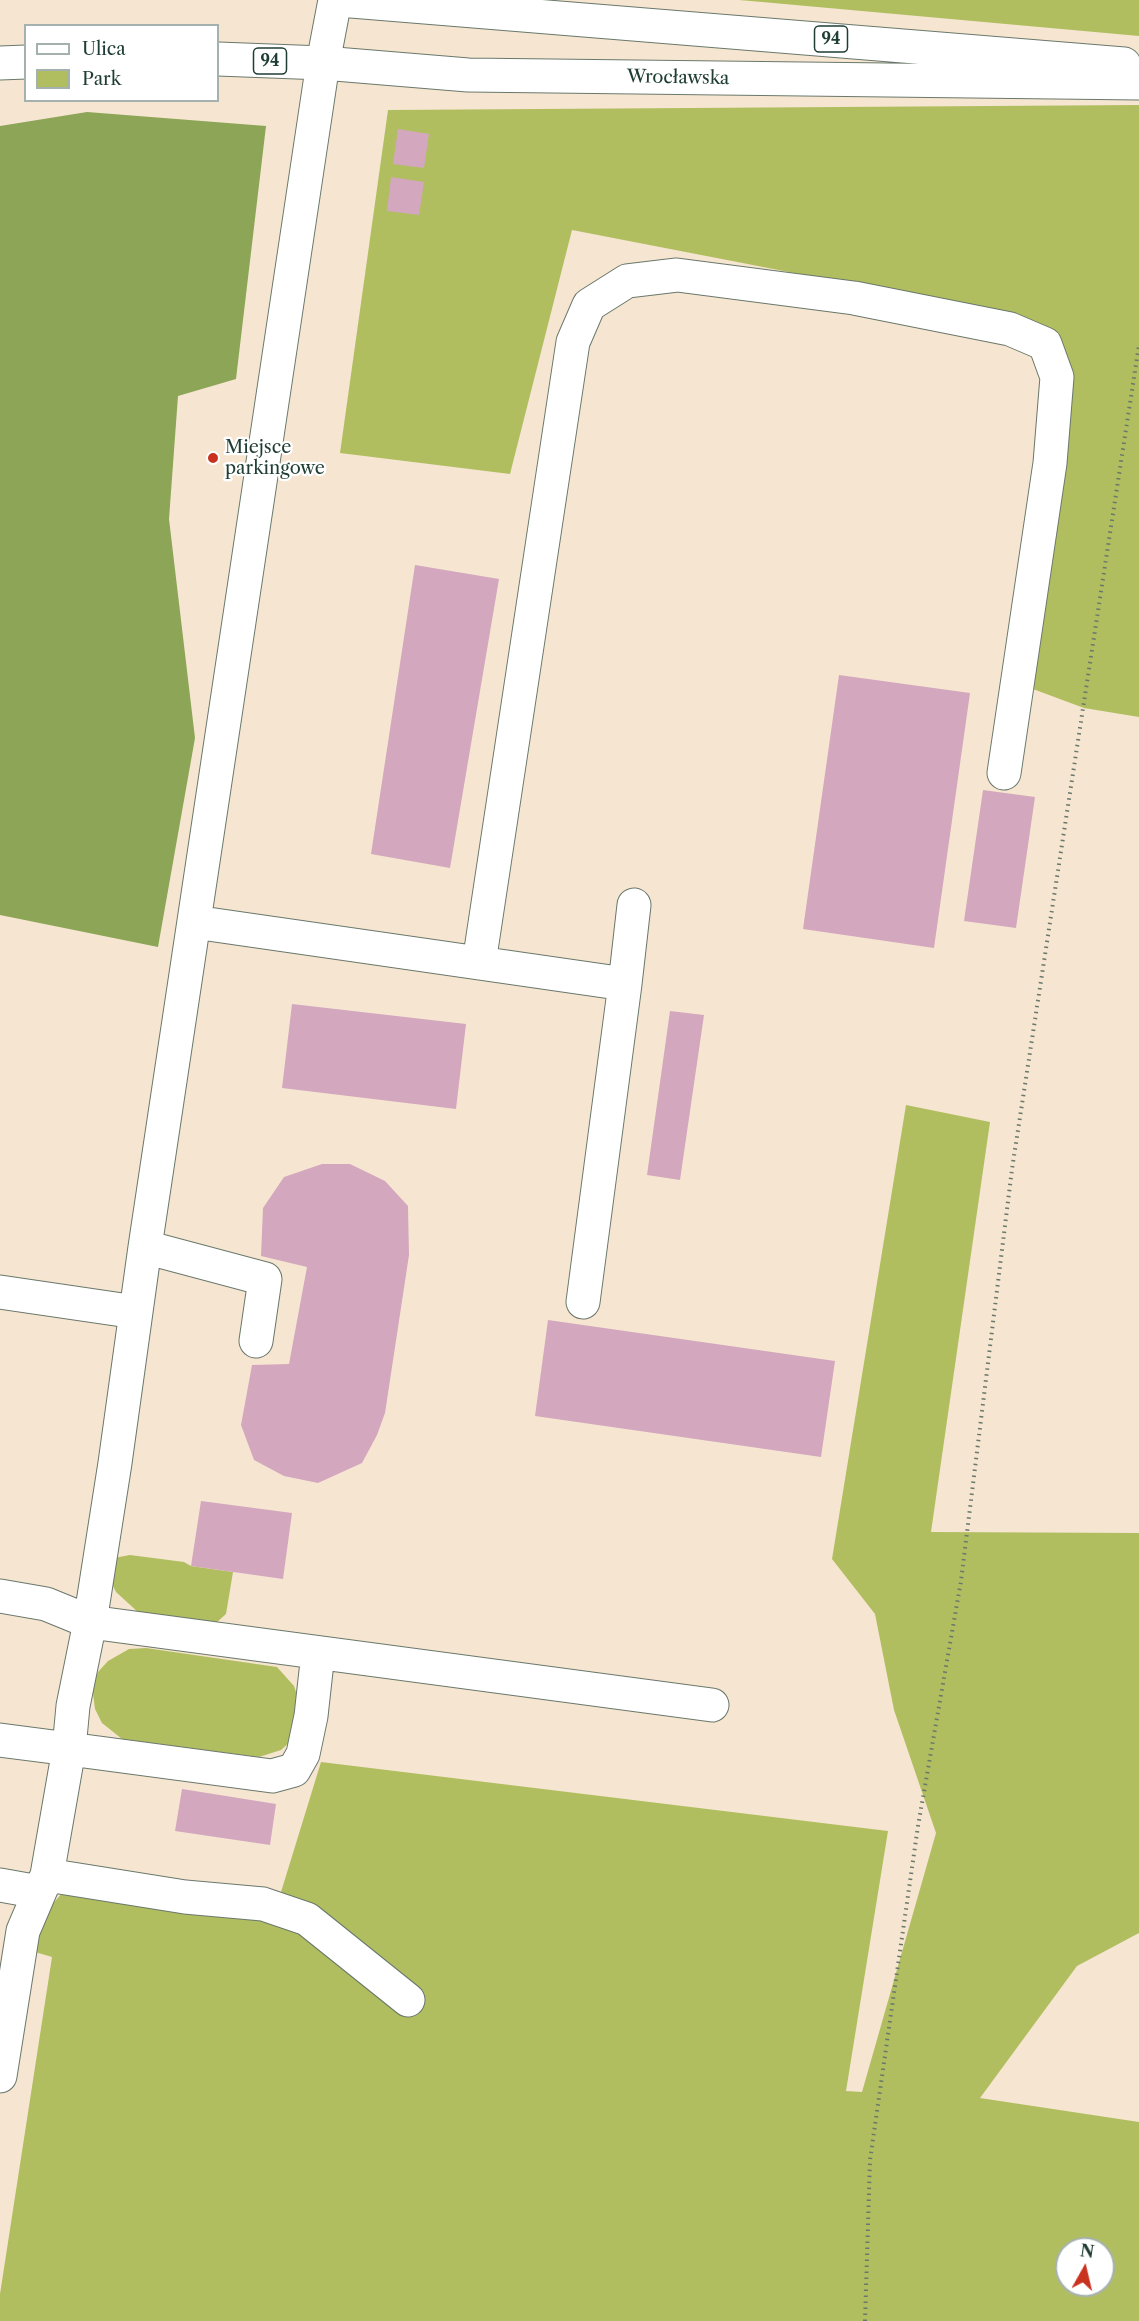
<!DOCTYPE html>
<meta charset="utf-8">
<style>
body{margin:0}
#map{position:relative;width:1139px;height:2321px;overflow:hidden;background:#f6e6d1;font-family:"Libre Caslon Text",serif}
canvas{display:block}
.legend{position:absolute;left:24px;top:24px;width:195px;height:78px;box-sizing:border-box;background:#fff;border:2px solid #a5b1ae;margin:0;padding:8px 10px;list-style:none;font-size:18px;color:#1f3d34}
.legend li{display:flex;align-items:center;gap:12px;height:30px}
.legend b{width:30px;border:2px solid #a5b1ae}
.north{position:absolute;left:1055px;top:2237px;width:60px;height:60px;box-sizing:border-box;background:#fff;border:2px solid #a5b1ae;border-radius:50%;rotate:8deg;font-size:16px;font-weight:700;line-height:24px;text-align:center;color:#1f3d34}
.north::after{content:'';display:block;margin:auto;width:21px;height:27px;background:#c8321e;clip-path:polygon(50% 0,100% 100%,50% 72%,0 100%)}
</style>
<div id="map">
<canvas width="1139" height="2321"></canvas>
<ul class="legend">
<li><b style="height:8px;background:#fff"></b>Ulica</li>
<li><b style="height:16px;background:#b1be60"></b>Park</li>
</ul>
<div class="north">N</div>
</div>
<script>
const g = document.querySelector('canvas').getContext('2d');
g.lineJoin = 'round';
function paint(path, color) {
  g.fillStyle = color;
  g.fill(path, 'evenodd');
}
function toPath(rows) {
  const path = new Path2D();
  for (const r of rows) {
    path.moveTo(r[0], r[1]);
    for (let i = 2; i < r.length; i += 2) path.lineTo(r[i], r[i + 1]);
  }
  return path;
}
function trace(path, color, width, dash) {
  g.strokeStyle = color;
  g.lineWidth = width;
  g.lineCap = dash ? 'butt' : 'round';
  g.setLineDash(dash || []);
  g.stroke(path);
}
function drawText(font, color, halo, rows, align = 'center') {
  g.font = font + ' "Libre Caslon Text",serif';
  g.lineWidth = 4.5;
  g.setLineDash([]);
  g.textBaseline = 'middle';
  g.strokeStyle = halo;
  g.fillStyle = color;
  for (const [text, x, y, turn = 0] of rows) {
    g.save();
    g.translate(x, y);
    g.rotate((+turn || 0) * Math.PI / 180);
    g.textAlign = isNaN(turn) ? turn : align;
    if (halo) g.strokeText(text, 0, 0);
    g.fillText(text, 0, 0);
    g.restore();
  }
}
paint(toPath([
 [739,0,1139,0,1139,36,762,2],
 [1139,105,1139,717,1084,708,1006,679,1051,361,1011,315,572,230,510,474,340,453,388,110],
 [906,1105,990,1122,931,1532,1139,1533,1139,1933,1077,1966,980,2098,1139,2122,1139,2321,0,2321,0,2294,52,1957,35,1952,32,1942,46,1912,62,1893,273,1918,321,1762,888,1831,846,2091,862,2092,936,1833,894,1710,875,1614,832,1559],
 [1067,2249,1103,2249,1103,2285,1067,2285],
 [130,1555,184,1562,191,1566,233,1572,226,1614,216,1623,140,1614,116,1592,110,1580,114,1558],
 [146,1648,277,1667,294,1686,298,1698,291,1741,281,1750,259,1757,122,1739,102,1723,95,1709,92,1686,98,1672,108,1661,129,1649]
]), '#b1be60');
paint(toPath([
 [87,112,266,126,236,379,178,396,169,519,195,738,158,947,0,915,0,126]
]), '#8ca556');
paint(toPath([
 [398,129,429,134,424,168,393,164],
 [391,177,424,182,419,215,387,211],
 [415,565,499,579,450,868,371,854],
 [839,675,970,693,934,948,803,929],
 [983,790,1035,797,1016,928,964,921],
 [292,1004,466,1024,456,1109,282,1088],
 [670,1011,704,1015,680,1180,647,1175],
 [322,1164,350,1164,385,1181,408,1206,409,1255,385,1413,377,1435,362,1463,318,1483,284,1476,254,1460,241,1425,252,1365,289,1364,307,1267,261,1256,263,1208,284,1177],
 [548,1320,835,1361,821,1457,535,1416],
 [201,1501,292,1513,283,1579,191,1566],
 [182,1789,276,1804,270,1845,175,1831]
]), '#d3a7be');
const minor = toPath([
 [194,922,625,984,583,1302],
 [479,963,573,342,589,305,627,281,677,275,854,298,1010,329,1045,344,1057,377,1050,463,1004,773],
 [625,984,634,905],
 [145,1247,265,1279,256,1341],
 [0,1292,136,1312],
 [0,1596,46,1604,90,1622,712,1705],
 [0,1740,69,1749,73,1706,90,1622,115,1463,145,1247,323,63,335,0],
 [47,1875,185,1897,263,1904,307,1919,408,2000],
 [0,1885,39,1892],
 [0,2076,23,1931,47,1875,69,1749,272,1776,294,1770,303,1754,311,1716,318,1653]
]);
const major = toPath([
 [339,0,1124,64],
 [218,59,323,63,468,75,1139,83],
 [0,63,26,62]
]);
trace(minor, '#6a786b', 35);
trace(major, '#6a786b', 35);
trace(toPath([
 [865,2321,870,2160,918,1826,961,1581,1012,1169,1139,345]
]), '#6a786b', 4, [1.5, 4.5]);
trace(minor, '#fff', 33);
trace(major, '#fff', 33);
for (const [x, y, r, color] of [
 [213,458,6,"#c8321e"]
]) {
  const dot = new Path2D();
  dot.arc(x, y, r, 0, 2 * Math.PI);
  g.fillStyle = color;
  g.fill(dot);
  trace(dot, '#fff', 2);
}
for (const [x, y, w] of [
 [831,39,33],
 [270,61,33]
]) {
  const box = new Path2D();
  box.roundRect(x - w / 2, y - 13, w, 26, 4.5);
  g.fillStyle = '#fff';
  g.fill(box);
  trace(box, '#1f3d34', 1.5);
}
drawText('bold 16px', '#1f3d34', null, [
 ["94",831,39],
 ["94",270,61]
]);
drawText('18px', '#1f3d34', '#fff', [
 ["Wrocławska",678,78,1]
]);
drawText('18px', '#1f3d34', '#fff', [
 ["Miejsce",225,448],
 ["parkingowe",225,469]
], 'left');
</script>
